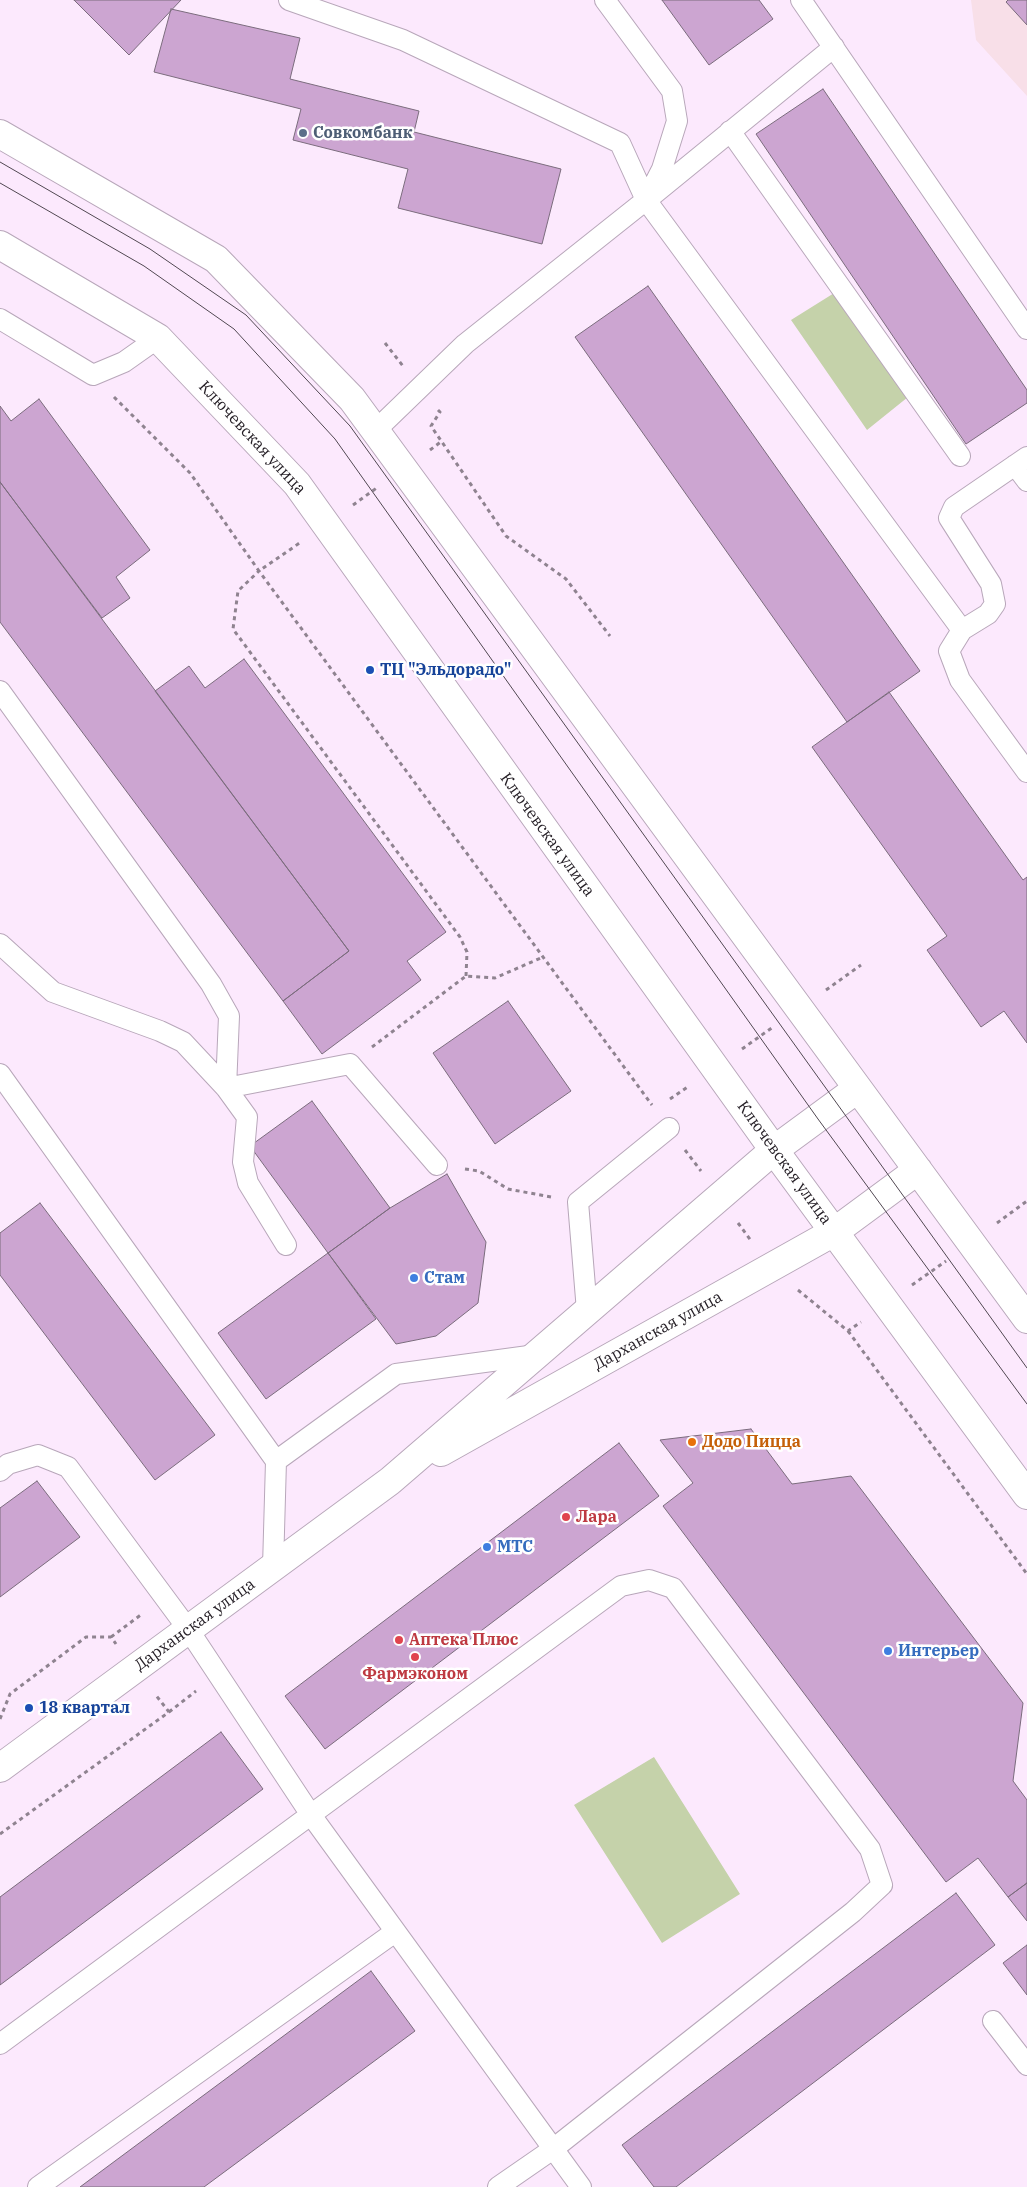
<!DOCTYPE html>
<meta charset="utf-8">
<style>
body{margin:0}
canvas{display:block;background:#fce9fd}
</style>
<canvas width="1027" height="2187"></canvas>
<script>
const g = document.querySelector('canvas').getContext('2d');
g.lineJoin = 'round';
function paint(path, color) {
  g.fillStyle = color;
  g.fill(path, 'evenodd');
}
function toPath(rows) {
  const path = new Path2D();
  for (const r of rows) {
    path.moveTo(r[0], r[1]);
    for (let i = 2; i < r.length; i += 2) path.lineTo(r[i], r[i + 1]);
  }
  return path;
}
function trace(path, color, width, dash) {
  g.strokeStyle = color;
  g.lineWidth = width;
  g.lineCap = dash ? 'butt' : 'round';
  g.setLineDash(dash || []);
  g.stroke(path);
}
function drawText(font, color, halo, rows, align = 'center') {
  g.font = font + ' "IBM Plex Serif",serif';
  g.lineWidth = 5;
  g.setLineDash([]);
  g.textBaseline = 'middle';
  g.strokeStyle = halo;
  g.fillStyle = color;
  for (const [text, x, y, turn = 0] of rows) {
    g.save();
    g.translate(x, y);
    g.rotate((+turn || 0) * Math.PI / 180);
    g.textAlign = isNaN(turn) ? turn : align;
    if (halo) g.strokeText(text, 0, 0);
    g.fillText(text, 0, 0);
    g.restore();
  }
}
paint(toPath([
 [971,0,1027,0,1027,96,976,40]
]), '#f8dfe8');
paint(toPath([
 [839,290,913,393,867,430,791,320],
 [654,1757,740,1894,662,1943,574,1805]
]), '#c5d2aa');
const building = toPath([
 [74,0,181,0,129,55,74,0],
 [662,0,759,0,773,19,709,65,662,0],
 [1008,0,1027,0,1027,25,1006,2,1008,0],
 [171,9,300,38,290,79,419,111,414,132,561,169,542,244,398,208,408,169,293,140,301,109,154,72,171,9],
 [823,89,1027,390,1027,403,966,444,756,134,823,89],
 [648,286,920,671,847,722,575,337,648,286],
 [39,399,150,550,116,577,130,598,102,618,0,482,0,406,11,421,39,399],
 [0,482,349,951,283,1001,0,622,0,482],
 [244,659,446,932,407,961,421,980,322,1054,283,1001,349,951,155,691,189,666,205,688,244,659],
 [889,692,1023,880,1027,877,1027,1043,1004,1011,981,1027,927,950,947,936,812,747,889,692],
 [508,1001,571,1091,495,1144,433,1053,508,1001],
 [312,1101,390,1208,328,1253,250,1146,312,1101],
 [447,1174,486,1242,478,1303,436,1336,396,1344,328,1253,390,1208,447,1174],
 [40,1203,215,1435,155,1480,0,1275,0,1233,40,1203],
 [328,1253,376,1319,266,1399,218,1333,328,1253],
 [751,1429,792,1484,851,1476,1023,1703,1013,1781,1027,1800,1027,1883,1008,1897,978,1858,946,1882,663,1506,693,1483,660,1440,751,1429],
 [619,1443,659,1496,325,1749,285,1696,619,1443],
 [37,1481,80,1537,0,1597,0,1508,37,1481],
 [221,1732,263,1789,0,1985,0,1897,221,1732],
 [1027,1883,1027,1921,1008,1897,1027,1883],
 [956,1893,995,1945,676,2187,654,2187,622,2145,956,1893],
 [1027,1945,1027,1995,1003,1963,1027,1945],
 [371,1971,415,2031,204,2187,80,2187,371,1971]
]);
paint(building, '#cca5d1');
trace(building, '#7b6c7d', 1);
const lane = toPath([
 [289,0,403,40,620,143,646,200,962,630],
 [801,0,1027,329],
 [730,131,960,456],
 [654,194,834,47],
 [0,319,93,375,124,362,158,338],
 [376,430,465,344,646,200,662,169,677,121,672,91,605,0],
 [1027,457,954,507,949,518,991,584,995,604,988,614,962,630,949,651,960,680,1027,772],
 [1015,465,1027,481],
 [0,691,211,984,229,1016,226,1088],
 [0,944,53,992,160,1031,183,1042,226,1088,247,1117,243,1162,248,1183,286,1245],
 [0,1074,276,1461,396,1374,536,1355],
 [226,1088,350,1064,437,1165],
 [587,1311,578,1202,669,1128],
 [0,1471,8,1464,38,1455,68,1467,188,1629,311,1815,581,2187],
 [273,1567,276,1461],
 [993,2021,1027,2065],
 [0,2044,621,1586,649,1580,673,1588,870,1849,882,1885,853,1912,553,2149,498,2187],
 [38,2187,395,1932]
]);
const secondary = toPath([
 [0,134,216,259,352,399,1027,1319],
 [0,245,158,338,297,484,774,1150,1027,1495],
 [441,1452,834,1232,918,1170],
 [0,1768,390,1481,774,1150,857,1089]
]);
trace(lane, '#b8a7ba', 22);
trace(secondary, '#b8a7ba', 30);
trace(toPath([
 [385,343,403,366],
 [114,397,190,473,259,571,301,542],
 [438,410,440,412,431,426,506,536,566,579,610,636],
 [430,450,442,441],
 [353,505,378,487],
 [466,976,467,952,460,937,233,629,238,591,259,571,652,1105],
 [826,990,861,965],
 [372,1047,466,976,495,978,543,957],
 [742,1049,773,1027],
 [670,1099,689,1086],
 [685,1150,701,1171],
 [465,1169,479,1171,508,1189,551,1197],
 [738,1223,752,1242],
 [997,1223,1027,1201],
 [912,1285,946,1261],
 [798,1290,848,1331,861,1322],
 [848,1331,1027,1574],
 [111,1637,142,1614],
 [169,1712,196,1691],
 [0,1719,10,1694,86,1637,111,1637,116,1644],
 [0,1834,169,1712,155,1694]
]), '#8f8390', 3, [4, 4]);
trace(lane, '#fff', 20);
trace(secondary, '#fff', 28);
trace(toPath([
 [0,162,150,249,246,315,350,426,1027,1368],
 [0,183,144,266,234,329,335,439,818,1119,1027,1404]
]), '#514852', 1);
for (const [x, y, r, color] of [
 [303,133,5,"#5c6f8a"],
 [370,670,5,"#1a4fb4"],
 [414,1278,5,"#3f7fe0"],
 [692,1442,5,"#e8710a"],
 [566,1517,5,"#e0444e"],
 [487,1547,5,"#3f7fe0"],
 [399,1640,5,"#e0444e"],
 [888,1651,5,"#3f7fe0"],
 [415,1657,5,"#e0444e"],
 [29,1708,5,"#1a4fb4"]
]) {
  const dot = new Path2D();
  dot.arc(x, y, r, 0, 2 * Math.PI);
  g.fillStyle = color;
  g.fill(dot);
  trace(dot, '#fff', 2);
}
drawText('bold 16px', '#4e5e75', '#fff', [
 ["Совкомбанк",313,133]
], 'left');
drawText('16px', '#231d24', '#fff', [
 ["Ключевская улица",252,438,47],
 ["Ключевская улица",547,835,54],
 ["Ключевская улица",784,1163,54],
 ["Дарханская улица",658,1331,-29],
 ["Дарханская улица",195,1625,-36]
]);
drawText('bold 16px', '#164399', '#fff', [
 ["ТЦ \"Эльдорадо\"",380,670],
 ["18 квартал",39,1708]
], 'left');
drawText('bold 16px', '#366cbe', '#fff', [
 ["Стам",424,1278],
 ["МТС",497,1547],
 ["Интерьер",898,1651]
], 'left');
drawText('bold 16px', '#c56008', '#fff', [
 ["Додо Пицца",702,1442]
], 'left');
drawText('bold 16px', '#be3a42', '#fff', [
 ["Лара",576,1517],
 ["Аптека Плюс",409,1640],
 ["Фармэконом",415,1674,"center"]
], 'left');
</script>
